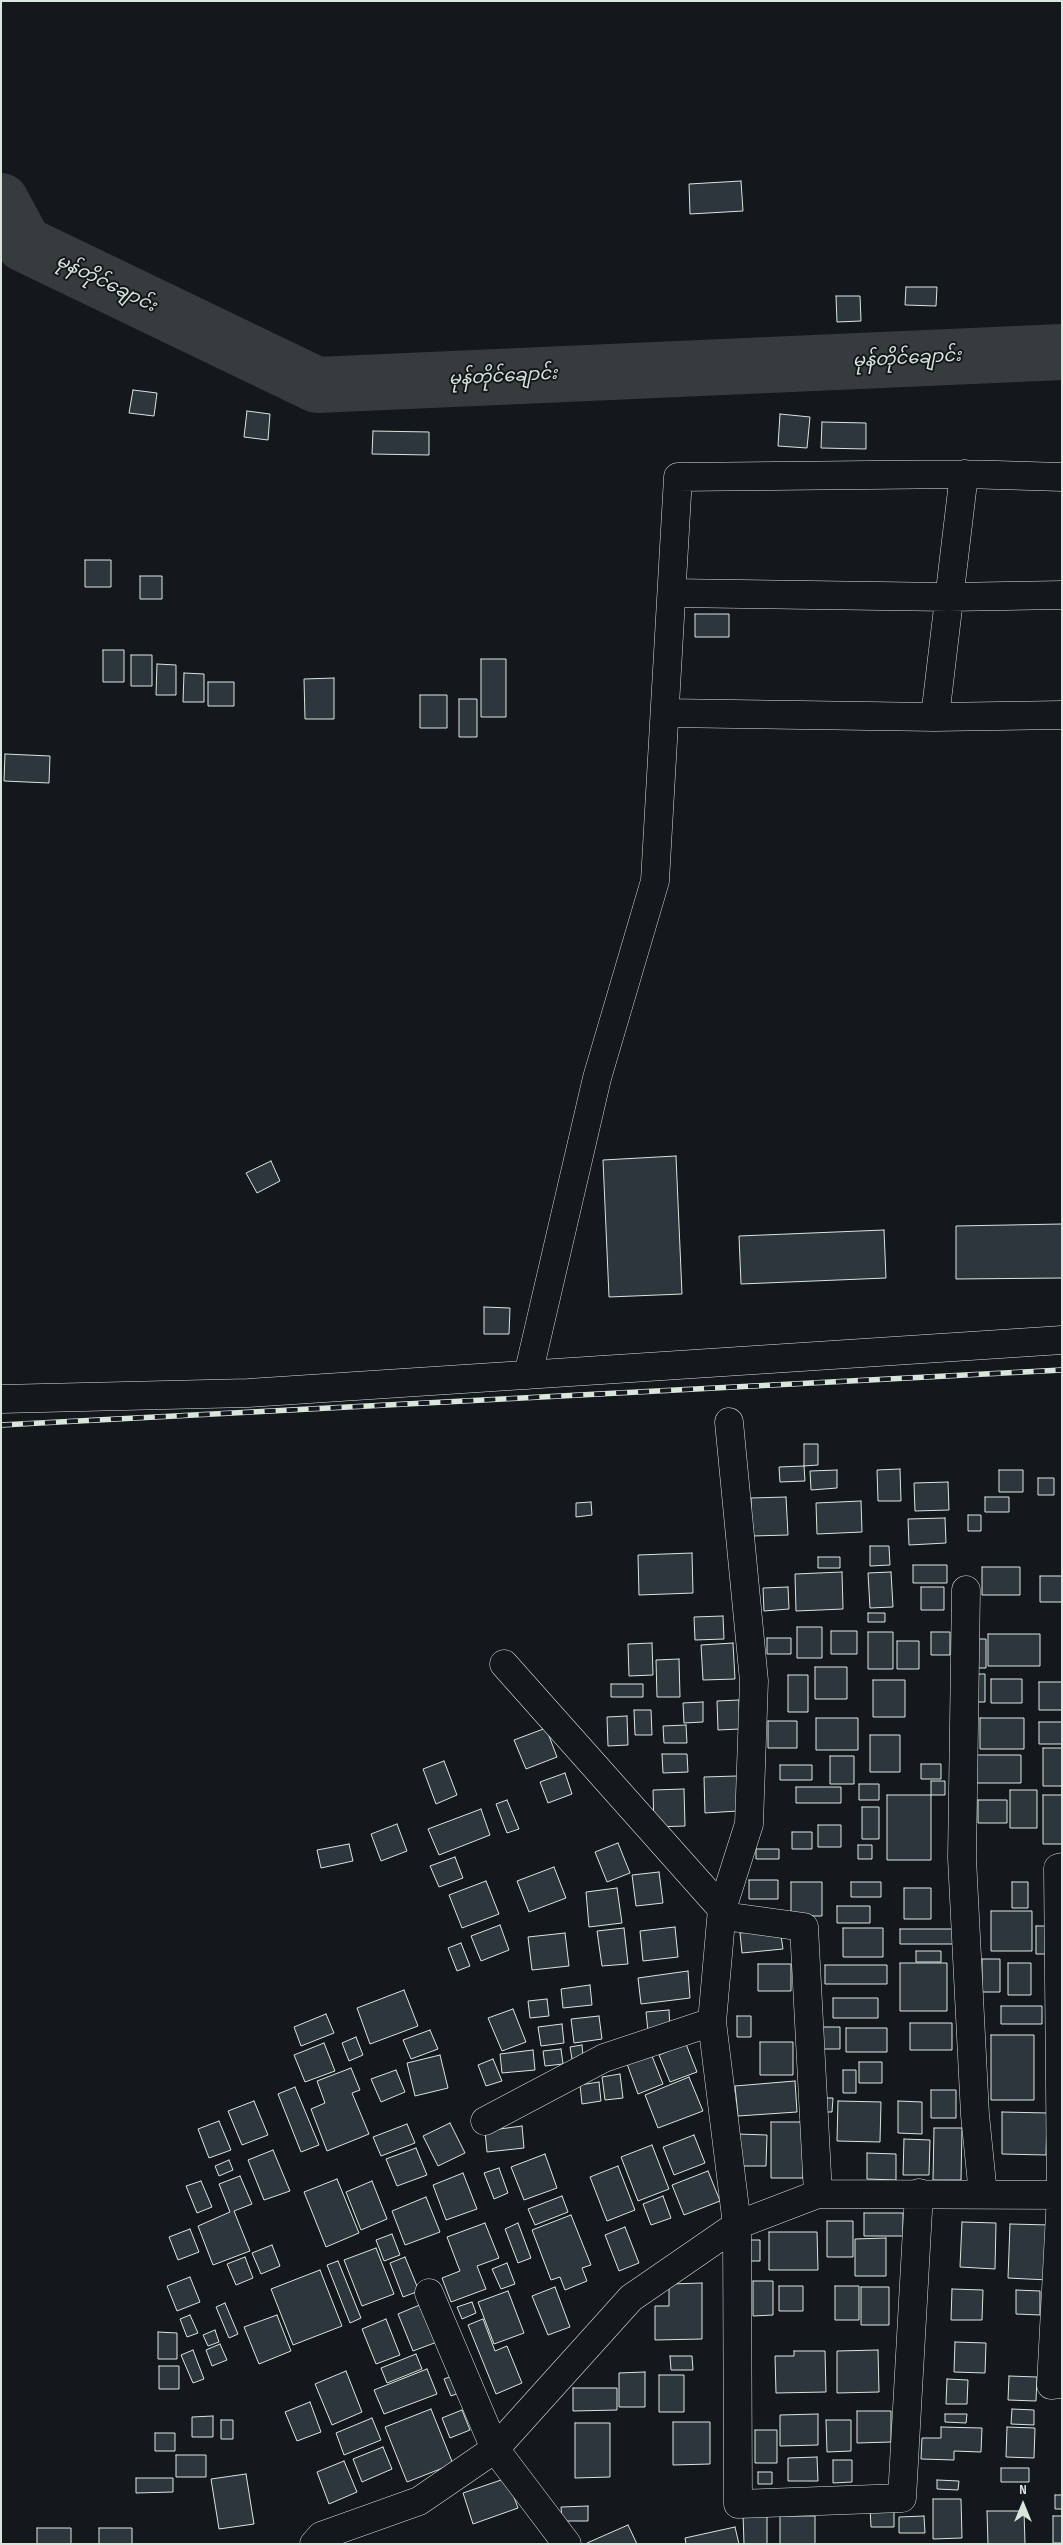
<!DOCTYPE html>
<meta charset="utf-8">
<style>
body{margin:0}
#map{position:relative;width:1063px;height:2545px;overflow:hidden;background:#14181c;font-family:"Sofia Sans Condensed",sans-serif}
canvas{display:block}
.frame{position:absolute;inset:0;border:2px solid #d8e6dc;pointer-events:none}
.north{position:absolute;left:998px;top:2480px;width:50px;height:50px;-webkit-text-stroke:4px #14181c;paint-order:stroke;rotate:0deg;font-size:14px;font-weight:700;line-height:20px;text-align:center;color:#d8e6dc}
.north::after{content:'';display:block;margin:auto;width:18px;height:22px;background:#d8e6dc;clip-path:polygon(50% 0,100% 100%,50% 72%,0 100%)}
</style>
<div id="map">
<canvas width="1063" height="2545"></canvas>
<div class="frame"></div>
<div class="north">N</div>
</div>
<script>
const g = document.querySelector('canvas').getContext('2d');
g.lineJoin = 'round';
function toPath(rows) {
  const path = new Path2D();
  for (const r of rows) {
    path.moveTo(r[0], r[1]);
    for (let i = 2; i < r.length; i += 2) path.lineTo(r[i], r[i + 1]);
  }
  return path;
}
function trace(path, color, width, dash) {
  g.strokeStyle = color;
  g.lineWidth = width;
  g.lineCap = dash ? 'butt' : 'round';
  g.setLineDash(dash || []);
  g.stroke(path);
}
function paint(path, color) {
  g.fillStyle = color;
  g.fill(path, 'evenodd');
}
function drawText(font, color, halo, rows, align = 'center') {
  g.font = font + ' "Sofia Sans Condensed","Noto Sans Myanmar",sans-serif';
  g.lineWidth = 4;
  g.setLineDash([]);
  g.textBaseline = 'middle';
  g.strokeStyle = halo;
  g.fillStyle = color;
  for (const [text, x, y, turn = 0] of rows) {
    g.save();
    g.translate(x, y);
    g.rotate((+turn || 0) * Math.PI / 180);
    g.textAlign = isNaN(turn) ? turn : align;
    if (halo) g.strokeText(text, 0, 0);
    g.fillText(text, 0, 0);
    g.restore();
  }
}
trace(toPath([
 [1,201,24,244,317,385,1062,352]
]), '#363b3e', 56);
const building = toPath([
 [741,181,743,211,690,214,689,184,741,181],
 [906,287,937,287,936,306,905,305,906,287],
 [836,296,860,296,861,321,837,322,836,296],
 [133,390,157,393,154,416,129,413,133,390],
 [247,411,270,414,268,440,244,437,247,411],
 [780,414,810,417,807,448,778,446,780,414],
 [822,422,866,423,866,449,821,448,822,422],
 [373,431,429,432,429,455,372,454,373,431],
 [85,560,111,560,111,587,85,587,85,560],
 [140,576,162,576,162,599,140,599,140,576],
 [695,614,729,614,729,637,695,637,695,614],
 [103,650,124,650,124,682,103,682,103,650],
 [131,655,152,655,152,686,131,686,131,655],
 [481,659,506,659,506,717,481,717,481,659],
 [157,664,176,665,176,695,156,695,157,664],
 [184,673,204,674,204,702,183,702,184,673],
 [334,678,334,719,305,719,304,679,334,678],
 [208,682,234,682,234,706,208,706,208,682],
 [420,695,447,695,447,728,420,728,420,695],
 [459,699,477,699,477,737,459,737,459,699],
 [5,754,50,756,49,783,4,781,5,754],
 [676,1156,682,1294,609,1297,603,1160,676,1156],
 [271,1161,280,1181,257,1193,246,1173,271,1161],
 [1062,1224,1062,1278,956,1279,956,1226,1062,1224],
 [884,1230,886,1278,741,1284,739,1236,884,1230],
 [484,1307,510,1308,509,1334,484,1334,484,1307],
 [804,1444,818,1444,818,1465,804,1466,804,1444],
 [804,1466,805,1481,780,1482,779,1467,804,1466],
 [900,1469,901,1501,878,1501,877,1470,900,1469],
 [837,1470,837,1488,811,1490,810,1471,837,1470],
 [999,1470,1023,1470,1023,1492,999,1492,999,1470],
 [1038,1478,1054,1478,1054,1495,1038,1495,1038,1478],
 [948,1482,949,1510,915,1511,914,1483,948,1482],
 [786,1497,788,1535,752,1536,751,1498,786,1497],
 [985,1497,1009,1497,1009,1512,985,1512,985,1497],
 [861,1501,862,1532,817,1534,816,1503,861,1501],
 [591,1502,592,1515,576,1517,576,1503,591,1502],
 [968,1515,981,1515,981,1531,968,1531,968,1515],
 [945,1518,946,1543,909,1545,908,1519,945,1518],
 [870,1546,889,1546,890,1565,870,1566,870,1546],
 [692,1553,693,1593,639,1595,638,1555,692,1553],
 [818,1557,840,1557,840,1568,818,1568,818,1557],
 [913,1565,947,1565,947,1583,913,1583,913,1565],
 [982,1567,1020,1567,1020,1595,982,1595,982,1567],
 [842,1572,843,1609,796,1611,795,1574,842,1572],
 [891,1572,893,1607,870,1608,868,1573,891,1572],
 [1040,1576,1062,1576,1062,1602,1040,1602,1040,1576],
 [788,1587,789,1609,764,1611,763,1588,788,1587],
 [921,1587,944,1587,944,1610,921,1610,921,1587],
 [868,1613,885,1613,885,1622,868,1622,868,1613],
 [723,1616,724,1639,695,1640,694,1617,723,1616],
 [797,1627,822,1627,822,1658,797,1658,797,1627],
 [831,1631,857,1631,857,1654,831,1654,831,1631],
 [868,1632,893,1632,893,1669,868,1669,868,1632],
 [931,1632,950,1632,950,1655,931,1655,931,1632],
 [988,1634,1040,1634,1040,1666,988,1666,988,1634],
 [767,1638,791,1638,791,1654,767,1654,767,1638],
 [973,1639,986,1639,986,1668,973,1668,973,1639],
 [897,1641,919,1641,919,1669,897,1669,897,1641],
 [652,1643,653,1675,629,1676,628,1644,652,1643],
 [733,1643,735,1679,703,1680,701,1645,733,1643],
 [679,1659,680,1697,657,1697,656,1660,679,1659],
 [815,1667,847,1667,847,1699,815,1699,815,1667],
 [972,1674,985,1674,985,1702,972,1702,972,1674],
 [788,1675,808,1675,808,1712,788,1712,788,1675],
 [991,1679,1022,1679,1022,1703,991,1703,991,1679],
 [873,1680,905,1680,905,1717,873,1717,873,1680],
 [1039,1682,1062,1682,1062,1710,1039,1710,1039,1682],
 [611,1684,643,1684,643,1697,611,1697,611,1684],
 [739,1700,740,1729,718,1730,717,1701,739,1700],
 [703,1702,703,1722,684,1723,683,1703,703,1702],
 [634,1710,651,1710,652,1735,635,1735,634,1710],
 [627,1716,628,1745,608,1746,607,1717,627,1716],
 [816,1718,858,1718,858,1750,816,1750,816,1718],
 [980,1718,1024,1718,1024,1749,980,1749,980,1718],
 [768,1721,797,1721,797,1748,768,1748,768,1721],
 [1039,1722,1062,1722,1062,1744,1039,1744,1039,1722],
 [686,1725,687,1743,664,1743,663,1726,686,1725],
 [546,1728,557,1757,526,1769,514,1740,546,1728],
 [870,1735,900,1735,900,1772,870,1772,870,1735],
 [1043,1748,1062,1748,1062,1786,1043,1786,1043,1748],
 [662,1754,687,1754,688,1772,663,1773,662,1754],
 [968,1755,1021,1755,1021,1783,968,1783,968,1755],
 [830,1756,854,1756,854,1784,830,1784,830,1756],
 [444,1761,457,1795,436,1804,423,1769,444,1761],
 [921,1764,941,1764,941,1779,921,1779,921,1764],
 [780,1765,812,1765,812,1780,780,1780,780,1765],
 [565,1773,572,1794,548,1803,540,1782,565,1773],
 [737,1776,738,1811,705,1813,704,1777,737,1776],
 [931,1781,945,1781,945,1795,931,1795,931,1781],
 [859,1784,879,1784,879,1800,859,1800,859,1784],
 [796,1787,841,1787,841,1803,796,1803,796,1787],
 [684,1789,685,1826,654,1827,653,1790,684,1789],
 [1010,1790,1037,1790,1037,1828,1010,1828,1010,1790],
 [887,1795,931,1795,931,1860,887,1860,887,1795],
 [1043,1795,1062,1795,1062,1844,1043,1844,1043,1795],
 [507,1800,519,1829,507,1833,496,1804,507,1800],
 [978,1800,1007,1800,1007,1823,978,1823,978,1800],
 [862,1807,879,1807,879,1839,862,1839,862,1807],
 [481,1809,490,1835,439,1855,428,1829,481,1809],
 [397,1824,407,1851,381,1861,371,1834,397,1824],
 [818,1825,841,1825,841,1847,818,1847,818,1825],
 [792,1832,812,1832,812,1849,792,1849,792,1832],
 [618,1843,630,1873,607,1882,595,1852,618,1843],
 [349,1844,353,1861,321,1868,317,1850,349,1844],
 [858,1845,872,1845,872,1859,858,1859,858,1845],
 [756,1849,779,1849,779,1859,756,1859,756,1849],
 [455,1857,463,1878,439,1887,430,1866,455,1857],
 [554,1867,566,1898,529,1912,517,1881,554,1867],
 [659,1872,663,1903,636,1906,632,1875,659,1872],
 [749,1880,778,1880,778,1899,749,1899,749,1880],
 [486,1881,499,1914,462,1928,449,1895,486,1881],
 [791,1882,822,1882,822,1916,791,1916,791,1882],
 [851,1882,881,1882,881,1897,851,1897,851,1882],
 [1012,1882,1028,1882,1028,1908,1012,1908,1012,1882],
 [617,1888,622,1923,589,1927,586,1892,617,1888],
 [904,1888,931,1888,931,1919,904,1919,904,1888],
 [837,1906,870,1906,870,1923,837,1923,837,1906],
 [991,1911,1032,1911,1032,1951,991,1951,991,1911],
 [500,1925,509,1950,481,1961,471,1936,500,1925],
 [1036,1926,1046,1926,1046,1954,1036,1954,1036,1926],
 [675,1927,678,1957,643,1961,640,1931,675,1927],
 [624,1928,628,1964,602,1966,597,1931,624,1928],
 [843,1928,883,1928,883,1957,843,1957,843,1928],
 [780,1929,783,1949,742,1953,740,1933,780,1929],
 [900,1929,956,1929,956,1944,900,1944,900,1929],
 [565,1933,569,1966,532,1970,528,1937,565,1933],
 [461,1943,470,1966,457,1971,448,1948,461,1943],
 [916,1951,941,1951,941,1962,916,1962,916,1951],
 [982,1959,1000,1959,1000,1992,982,1992,982,1959],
 [900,1963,947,1963,947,2011,900,2011,900,1963],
 [1008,1963,1031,1963,1031,1995,1008,1995,1008,1963],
 [758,1964,791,1964,791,1991,758,1991,758,1964],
 [825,1965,887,1965,887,1984,825,1984,825,1965],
 [688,1971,690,1998,641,2004,638,1978,688,1971],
 [590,1985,592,2005,563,2008,561,1989,590,1985],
 [404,1990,418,2026,370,2044,357,2008,404,1990],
 [833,1998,878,1998,878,2018,833,2018,833,1998],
 [547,1999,549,2016,530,2018,528,2001,547,1999],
 [1001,2006,1042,2006,1042,2024,1001,2024,1001,2006],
 [513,2009,526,2042,502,2051,488,2018,513,2009],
 [669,2010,670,2029,648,2031,646,2012,669,2010],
 [326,2014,334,2033,301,2046,294,2027,326,2014],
 [599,2016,602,2039,574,2043,571,2019,599,2016],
 [737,2016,751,2016,751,2037,737,2037,737,2016],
 [910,2023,952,2023,952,2050,910,2050,910,2023],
 [562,2024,564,2043,541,2046,538,2027,562,2024],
 [823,2027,840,2027,840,2049,823,2049,823,2027],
 [846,2028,887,2028,887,2052,846,2052,846,2028],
 [430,2030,438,2049,411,2059,403,2040,430,2030],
 [991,2035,1034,2035,1034,2100,991,2100,991,2035],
 [356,2037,363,2055,349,2061,342,2043,356,2037],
 [760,2042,793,2042,793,2075,760,2075,760,2042],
 [324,2043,335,2071,305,2082,294,2055,324,2043],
 [686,2044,697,2072,670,2082,659,2055,686,2044],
 [582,2045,583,2057,572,2059,570,2047,582,2045],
 [561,2049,563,2064,545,2066,543,2051,561,2049],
 [533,2050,535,2070,502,2073,500,2054,533,2050],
 [650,2051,663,2084,638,2094,626,2061,650,2051],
 [440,2055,448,2088,415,2096,407,2063,440,2055],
 [493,2059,502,2081,486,2086,478,2065,493,2059],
 [859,2062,882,2062,882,2083,859,2083,859,2062],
 [351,2068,360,2090,352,2093,369,2134,327,2151,311,2109,325,2103,317,2081,351,2068],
 [396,2070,405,2092,381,2102,371,2079,396,2070],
 [843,2070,856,2070,856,2093,843,2093,843,2070],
 [620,2074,623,2098,605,2100,602,2077,620,2074],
 [689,2077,703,2111,658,2128,645,2095,689,2077],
 [795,2081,797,2112,738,2116,735,2086,795,2081],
 [599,2082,601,2101,582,2104,580,2085,599,2082],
 [295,2087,319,2145,301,2152,278,2094,295,2087],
 [931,2090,956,2090,956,2118,931,2118,931,2090],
 [822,2098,833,2098,832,2112,822,2112,822,2098],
 [254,2101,268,2135,242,2145,228,2111,254,2101],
 [838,2101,881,2102,880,2142,837,2141,838,2101],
 [898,2101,922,2102,922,2134,898,2133,898,2101],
 [1002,2112,1047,2113,1046,2155,1002,2154,1002,2112],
 [219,2121,231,2150,209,2158,198,2129,219,2121],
 [771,2122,804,2122,803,2178,771,2178,771,2122],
 [450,2123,465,2153,438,2166,423,2136,450,2123],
 [407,2124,415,2143,381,2156,373,2137,407,2124],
 [522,2126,524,2148,487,2152,485,2131,522,2126],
 [934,2128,962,2128,961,2180,933,2180,934,2128],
 [738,2134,767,2135,766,2166,737,2166,738,2134],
 [694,2135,705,2163,674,2175,663,2147,694,2135],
 [904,2139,930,2140,929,2175,903,2175,904,2139],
 [652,2145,669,2189,638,2201,621,2157,652,2145],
 [416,2148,427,2175,397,2186,386,2159,416,2148],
 [273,2150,290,2191,264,2200,248,2160,273,2150],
 [867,2153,896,2154,896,2180,867,2179,867,2153],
 [545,2154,557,2188,524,2200,511,2167,545,2154],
 [229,2160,233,2170,219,2176,215,2166,229,2160],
 [618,2166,635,2210,607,2221,590,2177,618,2166],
 [499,2168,508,2193,494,2199,484,2173,499,2168],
 [708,2171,720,2201,684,2215,672,2185,708,2171],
 [463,2173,477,2209,446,2220,433,2185,463,2173],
 [240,2176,252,2204,234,2211,250,2251,213,2265,198,2226,230,2212,219,2184,240,2176],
 [337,2179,359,2233,326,2247,304,2192,337,2179],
 [201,2181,212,2207,197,2213,186,2186,201,2181],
 [372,2181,387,2219,361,2230,346,2192,372,2181],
 [562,2196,568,2212,535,2225,528,2209,562,2196],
 [663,2196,671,2218,651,2225,643,2204,663,2196],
 [426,2197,440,2232,405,2245,392,2211,426,2197],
 [864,2213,903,2213,903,2236,864,2236,864,2213],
 [571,2215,591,2265,582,2268,587,2281,565,2290,560,2277,551,2280,532,2230,571,2215],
 [827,2221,853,2221,853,2257,827,2257,827,2221],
 [962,2222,996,2223,995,2269,960,2267,962,2222],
 [485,2223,499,2258,477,2266,486,2289,451,2302,442,2278,460,2271,447,2237,485,2223],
 [518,2223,531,2258,518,2263,505,2229,518,2223],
 [1010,2224,1050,2225,1048,2280,1008,2278,1010,2224],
 [625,2227,639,2263,619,2271,605,2235,625,2227],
 [190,2229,199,2252,178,2260,169,2237,190,2229],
 [769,2232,817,2232,818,2270,769,2270,769,2232],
 [392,2234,400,2255,384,2261,376,2240,392,2234],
 [886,2238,886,2276,855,2276,855,2239,886,2238],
 [742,2240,760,2240,760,2261,742,2261,742,2240],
 [272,2245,280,2266,261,2274,252,2253,272,2245],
 [376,2248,394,2294,362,2306,344,2260,376,2248],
 [245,2257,253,2278,236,2285,227,2264,245,2257],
 [405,2257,419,2291,403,2297,390,2263,405,2257],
 [338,2261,361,2318,350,2323,327,2265,338,2261],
 [507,2263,515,2284,501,2289,492,2269,507,2263],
 [320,2270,342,2326,293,2345,271,2289,320,2270],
 [190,2277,200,2302,177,2311,167,2286,190,2277],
 [753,2281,773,2281,773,2315,753,2316,753,2281],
 [702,2283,702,2339,655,2340,655,2306,669,2306,669,2284,702,2283],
 [779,2286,803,2286,803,2311,779,2311,779,2286],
 [835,2286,859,2286,859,2320,835,2320,835,2286],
 [555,2287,570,2327,548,2335,532,2296,555,2287],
 [861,2287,889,2287,889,2325,861,2325,861,2287],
 [952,2289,983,2290,982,2320,951,2320,952,2289],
 [1016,2290,1040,2291,1040,2315,1016,2314,1016,2290],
 [508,2291,524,2333,494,2344,478,2302,508,2291],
 [472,2302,476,2313,462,2319,457,2307,472,2302],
 [225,2303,238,2334,229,2338,216,2307,225,2303],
 [422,2304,437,2342,413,2351,398,2314,422,2304],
 [190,2315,198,2333,187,2337,180,2319,190,2315],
 [277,2315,291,2351,259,2364,244,2327,277,2315],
 [386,2319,400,2355,376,2364,362,2329,386,2319],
 [483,2319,495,2351,507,2346,522,2383,496,2394,468,2325,483,2319],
 [215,2330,219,2342,208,2346,203,2335,215,2330],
 [158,2332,177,2333,177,2359,158,2359,158,2332],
 [955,2342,986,2343,985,2373,954,2372,955,2342],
 [220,2344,227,2360,212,2366,206,2350,220,2344],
 [193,2350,204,2379,193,2383,181,2355,193,2350],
 [878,2350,879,2392,837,2393,837,2351,878,2350],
 [794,2351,825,2351,826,2392,776,2393,775,2356,794,2356,794,2351],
 [416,2354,422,2369,387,2383,381,2368,416,2354],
 [670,2356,692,2356,693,2370,671,2370,670,2356],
 [159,2366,179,2366,179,2389,159,2389,159,2366],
 [427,2369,437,2394,384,2414,374,2390,427,2369],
 [346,2371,362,2412,332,2425,315,2384,346,2371],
 [645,2372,645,2407,619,2407,619,2373,645,2372],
 [458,2374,464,2391,451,2396,444,2379,458,2374],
 [659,2375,684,2375,684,2412,659,2412,659,2375],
 [1009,2376,1037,2377,1036,2401,1008,2400,1009,2376],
 [947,2379,968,2380,967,2404,946,2404,947,2379],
 [573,2388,617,2388,617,2410,573,2411,573,2388],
 [310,2402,321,2432,297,2441,285,2412,310,2402],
 [431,2409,453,2464,407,2482,385,2427,431,2409],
 [1012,2409,1034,2410,1034,2425,1011,2424,1012,2409],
 [462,2410,470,2430,450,2438,442,2418,462,2410],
 [857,2411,891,2411,891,2442,857,2443,857,2411],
 [818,2414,818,2445,780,2446,780,2415,818,2414],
 [945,2414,967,2414,966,2423,945,2422,945,2414],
 [213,2416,213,2437,192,2437,192,2417,213,2416],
 [372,2418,381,2440,344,2455,336,2433,372,2418],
 [221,2420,233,2420,233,2439,221,2439,221,2420],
 [826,2420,851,2420,851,2451,827,2452,826,2420],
 [673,2422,710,2422,710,2464,673,2465,673,2422],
 [575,2423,610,2423,610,2477,575,2478,575,2423],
 [941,2427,982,2428,981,2452,954,2451,954,2460,921,2459,922,2438,941,2438,941,2427],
 [1007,2427,1035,2428,1034,2458,1006,2457,1007,2427],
 [755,2430,777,2430,777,2463,755,2463,755,2430],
 [155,2433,175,2433,175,2451,155,2451,155,2433],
 [383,2447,392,2469,362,2482,353,2459,383,2447],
 [176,2455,206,2455,206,2477,176,2477,176,2455],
 [817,2457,818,2481,788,2481,788,2458,817,2457],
 [833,2460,852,2460,852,2482,833,2483,833,2460],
 [344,2461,357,2492,329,2504,317,2472,344,2461],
 [1001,2468,1029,2468,1029,2482,1001,2482,1001,2468],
 [758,2472,772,2472,772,2484,758,2484,758,2472],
 [246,2474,254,2524,219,2529,211,2479,246,2474],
 [136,2478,173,2478,173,2492,136,2493,136,2478],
 [507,2478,518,2508,473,2524,463,2493,507,2478],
 [937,2480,959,2481,958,2490,937,2489,937,2480],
 [1055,2495,1062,2495,1062,2509,1055,2509,1055,2495],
 [933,2499,961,2499,962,2538,933,2539,933,2499],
 [588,2506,588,2521,562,2521,561,2507,588,2506],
 [870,2508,894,2508,894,2527,871,2527,870,2508],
 [987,2511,1024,2511,1025,2544,988,2544,987,2511],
 [743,2513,767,2513,767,2544,744,2544,743,2513],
 [780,2516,815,2516,815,2544,780,2544,780,2516],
 [924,2516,925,2533,899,2533,899,2517,924,2516],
 [1053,2516,1062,2516,1062,2543,1053,2543,1053,2516],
 [628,2525,637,2544,588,2544,587,2543,628,2525],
 [735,2527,739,2544,686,2544,685,2538,735,2527],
 [37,2528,71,2528,71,2544,37,2544,37,2528],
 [99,2528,132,2528,132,2544,99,2544,99,2528]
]);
paint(building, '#2c363c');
trace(building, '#d8e6dc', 1);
const street = toPath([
 [672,593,949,597,1062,595],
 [666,713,935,717,964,474],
 [935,717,1062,715],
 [528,1375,597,1078,655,881,678,477,964,474,1062,477],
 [1,1399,248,1393,1062,1340],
 [729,1422,754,1681,749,1824,722,1909,712,2022,737,2225,738,2504,902,2498,919,2193],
 [966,1590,962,1858,975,2115,983,2194],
 [504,1664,722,1909,731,1917,804,1927,818,2194],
 [1062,1867,1058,1868,1061,2195,1051,2385,1062,2384],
 [485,2121,604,2058,712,2022],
 [429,2293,495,2449,567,2544],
 [314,2544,321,2536,419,2501,495,2449,631,2298,737,2225,818,2194,1062,2195]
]);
trace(street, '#d8e6dc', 29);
trace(street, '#14181c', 28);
const rail = toPath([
 [1,1425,1062,1370]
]);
trace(rail, '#d8e6dc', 5.5);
trace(rail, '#14181c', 4, [11]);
drawText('italic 18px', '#d8e6dc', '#14181c', [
 ["မုန်တိုင်ချောင်း",106,284,26],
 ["မုန်တိုင်ချောင်း",907,359,-3],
 ["မုန်တိုင်ချောင်း",503,377,-3]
]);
</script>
